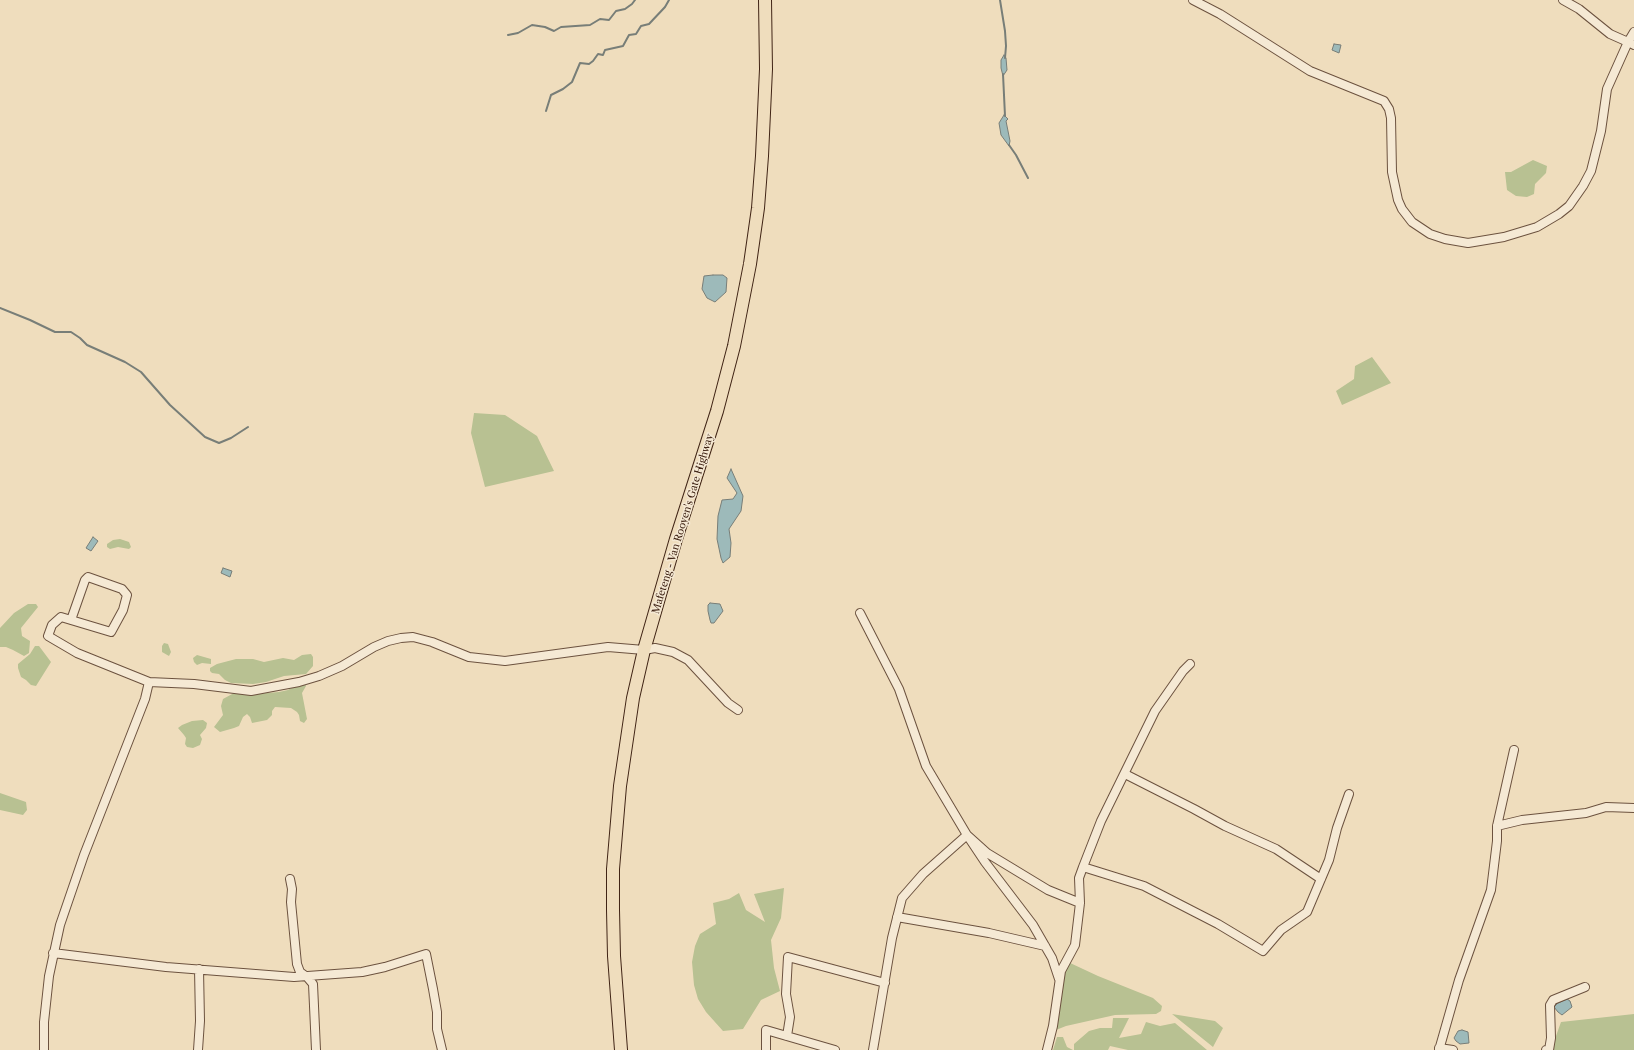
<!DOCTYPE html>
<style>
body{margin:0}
canvas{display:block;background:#efddbd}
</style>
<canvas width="1634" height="1050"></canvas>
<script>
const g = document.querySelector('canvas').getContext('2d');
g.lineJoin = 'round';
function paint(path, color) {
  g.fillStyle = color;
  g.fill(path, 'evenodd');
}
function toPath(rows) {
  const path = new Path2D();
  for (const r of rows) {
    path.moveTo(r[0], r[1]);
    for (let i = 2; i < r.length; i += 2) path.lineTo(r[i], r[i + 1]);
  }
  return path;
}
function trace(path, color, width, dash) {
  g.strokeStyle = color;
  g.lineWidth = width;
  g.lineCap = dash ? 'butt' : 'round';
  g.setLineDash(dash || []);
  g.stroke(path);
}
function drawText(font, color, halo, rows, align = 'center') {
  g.font = font + ' "Libre Caslon Text",serif';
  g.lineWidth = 3;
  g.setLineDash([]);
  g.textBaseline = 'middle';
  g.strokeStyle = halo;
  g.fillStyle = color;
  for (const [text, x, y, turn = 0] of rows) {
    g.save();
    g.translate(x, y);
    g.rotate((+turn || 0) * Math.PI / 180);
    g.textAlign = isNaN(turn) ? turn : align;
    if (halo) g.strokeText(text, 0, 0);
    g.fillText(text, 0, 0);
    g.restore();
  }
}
paint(toPath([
 [1533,160,1547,166,1546,173,1535,184,1534,194,1527,197,1516,196,1507,190,1505,172,1511,172],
 [1372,357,1391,383,1342,405,1336,391,1354,379,1355,366],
 [474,413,505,415,537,436,554,471,485,487,471,433],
 [120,539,129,542,131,547,129,549,118,547,110,549,107,547,107,544,113,540],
 [28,604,36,604,38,607,21,628,22,636,30,641,29,653,24,656,13,650,6,647,0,647,0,628,14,613],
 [164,643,168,644,171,652,169,656,162,652,162,646],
 [35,646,39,646,51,662,36,686,31,685,26,680,21,677,18,668,18,664,30,654],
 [311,654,313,657,313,666,306,674,284,676,266,682,253,684,231,683,225,680,219,674,212,673,210,671,210,668,217,664,236,659,253,659,264,662,283,658,294,660,302,655],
 [197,655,211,659,211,664,202,663,197,665,194,662,193,658],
 [304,681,306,686,302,693,307,719,304,723,300,721,299,715,297,712,291,708,275,707,272,711,272,715,267,720,252,723,250,717,247,714,243,717,239,726,234,728,220,732,214,727,223,715,221,706,223,699,234,693,255,694,279,692,288,690],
 [203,720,207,723,206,728,200,735,202,739,200,745,193,748,187,747,185,744,186,738,184,735,178,728,182,725,192,721],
 [0,793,26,802,27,810,23,815,0,810],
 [784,888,781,918,771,940,774,968,780,991,761,1000,743,1029,723,1031,706,1012,698,999,694,985,692,962,695,946,700,934,716,924,713,903,729,899,739,893,746,910,765,922,754,894],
 [1068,962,1098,976,1153,998,1162,1006,1161,1011,1156,1014,1115,1015,1066,1026,1056,1030,1061,978],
 [1172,1014,1215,1021,1223,1028,1213,1047],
 [1634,1014,1634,1050,1551,1050,1561,1022],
 [1113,1018,1129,1018,1119,1038,1141,1034,1146,1022,1160,1026,1175,1023,1207,1050,1128,1050,1110,1046,1108,1050,1074,1050,1074,1044,1089,1031,1100,1028,1112,1028],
 [1057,1037,1063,1037,1067,1047,1073,1050,1053,1050]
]), '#b8c192');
const water = toPath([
 [1334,44,1341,45,1339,53,1332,50,1334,44],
 [1004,55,1006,58,1007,70,1003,76,1001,68,1001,60,1004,55],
 [1004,115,1008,119,1006,121,1010,141,1009,146,1001,135,999,123,1004,115],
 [713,275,723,275,727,278,726,292,715,302,707,298,702,289,704,276,713,275],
 [731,469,743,496,741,511,729,529,731,543,730,557,723,563,721,558,717,539,718,516,722,500,733,499,737,493,727,478,731,469],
 [93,537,98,541,91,551,86,548,93,537],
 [223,568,232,571,230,577,221,573,223,568],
 [710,603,720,604,723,611,714,623,711,623,710,620,708,611,708,605,710,603],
 [1567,999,1570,1001,1572,1007,1562,1015,1558,1012,1554,1007,1558,1003,1567,999],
 [1462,1030,1468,1032,1469,1043,1460,1044,1456,1041,1454,1038,1458,1031,1462,1030]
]);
paint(water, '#9dbaba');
trace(water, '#787e78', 1);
trace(toPath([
 [1000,0,1005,31,1006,46,1005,58],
 [508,35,518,33,532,25,545,27,554,31,561,27,590,25,600,19,609,20,616,11,625,9,632,4,635,0],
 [1003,74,1005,116],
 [546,111,551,95,563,89,572,82,580,63,589,64,593,61,598,54,603,55,605,50,623,46,629,35,636,34,641,26,649,24,665,7,669,0],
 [1009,145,1016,155,1028,178],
 [0,308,30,320,55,332,71,332,80,338,87,345,125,362,141,372,170,405,205,437,219,443,231,438,248,427]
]), '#787e78', 2);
const street = toPath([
 [1193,0,1220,14,1310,71,1384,101,1389,109,1391,118,1392,172,1398,200,1402,209,1412,222,1430,234,1445,239,1468,243,1504,237,1537,227,1559,214,1569,206,1583,186,1591,171,1601,131,1607,89,1628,42,1634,45],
 [1563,0,1579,9,1610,34,1628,42,1634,32],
 [860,613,899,689,926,766,967,835,987,853,1048,890,1080,903],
 [149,682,194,684,251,691,299,682,319,676,342,666,374,647,388,641,401,638,413,637,432,642,469,657,505,661,608,647,644,650,655,648,673,652,688,660,728,703,738,710],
 [1125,774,1194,809,1225,826,1276,849,1321,879],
 [1497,826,1522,820,1586,813,1606,807,1634,808],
 [1083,867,1144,886,1218,924,1263,951,1281,930,1307,912,1329,860,1337,828,1349,794],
 [290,879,292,889,291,902,297,964,300,972,307,977,313,984,316,1050],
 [897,917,989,933,1045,946],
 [53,953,166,967,294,977,362,972,385,967,426,954,433,989,437,1012,437,1029,442,1050],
 [787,1036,790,1017,786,994,788,957,885,983],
 [1439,1048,1453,1050],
 [44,1050,44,1022,49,976,60,925,84,855,145,699,149,682,77,653,48,636,52,625,61,617,111,632,123,610,127,595,122,589,88,577,85,580,71,620],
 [198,1050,200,1021,199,969],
 [766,1050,766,1030,835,1050],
 [873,1050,892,938,902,898,923,874,967,835,985,862,1033,925,1052,958,1059,979],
 [1047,1050,1053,1026,1061,971,1075,945,1080,903,1079,878,1083,867,1101,821,1155,711,1183,671,1190,664],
 [1439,1050,1459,980,1491,890,1497,841,1497,826,1514,750],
 [1546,1050,1549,1050,1551,1038,1550,1005,1553,1000,1585,987]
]);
const primary = toPath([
 [621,1050,614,956,613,910,613,869,620,786,633,698,644,650,676,539,717,411,734,346,750,264,758,208,762,156,766,69,765,0]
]);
trace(street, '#6c523f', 10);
trace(primary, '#402415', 14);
trace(street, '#f5e9d4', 8);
trace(primary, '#efddbd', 12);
drawText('10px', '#402415', '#f5e9d4', [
 ["Mafeteng - Van Rooyen's Gate Highway",683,524,-73]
]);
</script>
